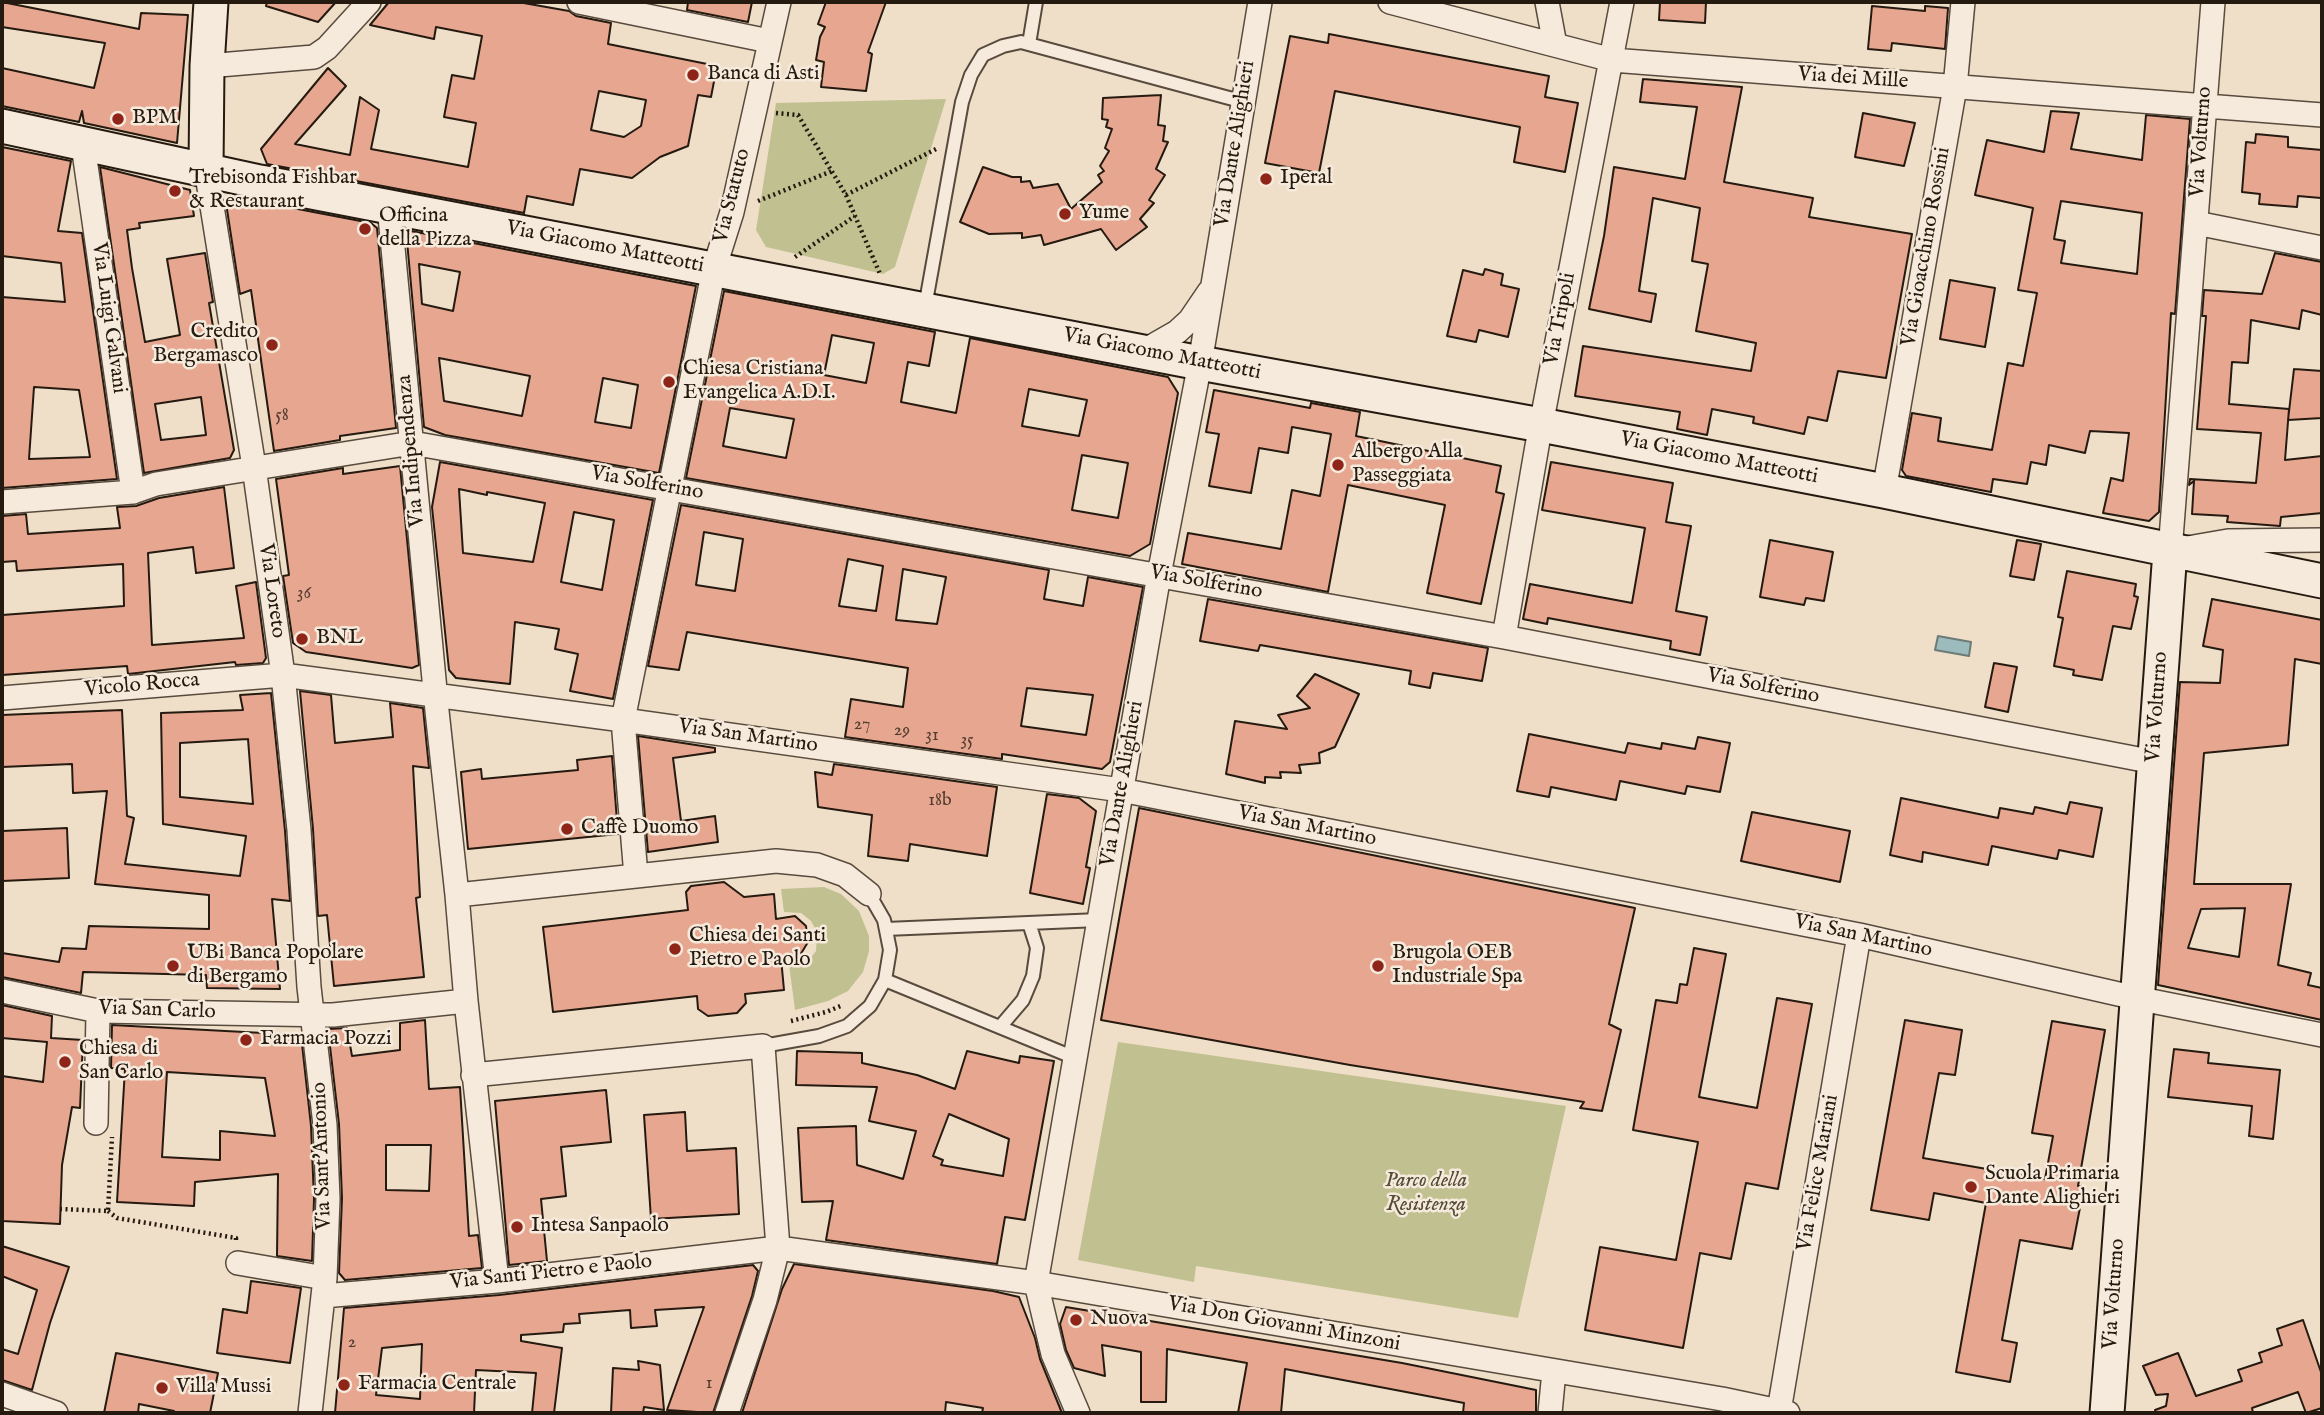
<!DOCTYPE html>
<meta charset="utf-8">
<style>
body{margin:0}
#map{position:relative;width:2324px;height:1415px;overflow:hidden;background:#efdfc8;font-family:"IM FELL English",serif}
canvas{display:block}
.frame{position:absolute;inset:0;border:4px solid #251a10;pointer-events:none}
</style>
<div id="map">
<canvas width="2324" height="1415"></canvas>
<div class="frame"></div>
</div>
<script>
const g = document.querySelector('canvas').getContext('2d');
g.lineJoin = 'round';
function paint(path, color) {
  g.fillStyle = color;
  g.fill(path, 'evenodd');
}
function toPath(rows) {
  const path = new Path2D();
  for (const r of rows) {
    path.moveTo(r[0], r[1]);
    for (let i = 2; i < r.length; i += 2) path.lineTo(r[i], r[i + 1]);
  }
  return path;
}
function trace(path, color, width, dash) {
  g.strokeStyle = color;
  g.lineWidth = width;
  g.lineCap = dash ? 'butt' : 'round';
  g.setLineDash(dash || []);
  g.stroke(path);
}
function drawText(font, color, halo, rows, align = 'center') {
  g.font = font + ' "IM FELL English",serif';
  g.lineWidth = 5;
  g.setLineDash([]);
  g.textBaseline = 'middle';
  g.strokeStyle = halo;
  g.fillStyle = color;
  for (const [text, x, y, turn = 0] of rows) {
    g.save();
    g.translate(x, y);
    g.rotate((+turn || 0) * Math.PI / 180);
    g.textAlign = isNaN(turn) ? turn : align;
    if (halo) g.strokeText(text, 0, 0);
    g.fillText(text, 0, 0);
    g.restore();
  }
}
paint(toPath([
 [946,99,895,267,883,274,766,247,756,230,776,103],
 [824,887,841,894,859,911,869,936,869,951,863,972,848,991,828,1001,795,1010,789,964,807,963,816,951,817,932,811,921,801,913,784,912,781,889],
 [1118,1042,1566,1106,1518,1318,1196,1266,1194,1282,1078,1260]
]), '#c1c090');
const water = toPath([
 [1938,636,1971,642,1969,656,1935,650,1938,636]
]);
paint(water, '#9cbbbc');
trace(water, '#6c7b77', 2);
const building = toPath([
 [2,2,139,29,141,13,188,15,177,143,84,123,82,111,79,122,2,106,2,68,94,88,105,43,2,27,2,2],
 [267,2,336,2,318,22,266,6,267,2],
 [389,2,518,2,569,11,576,16,611,23,608,44,717,66,711,97,698,95,688,146,660,157,632,178,580,169,573,205,527,196,524,213,267,164,261,149,328,68,346,86,295,144,350,155,360,97,379,110,371,149,468,167,476,123,444,117,452,75,474,79,482,36,436,27,434,39,370,25,389,2],
 [599,91,646,100,641,126,624,137,591,130,599,91],
 [688,2,752,2,748,22,687,10,688,2],
 [826,2,886,2,868,52,872,54,866,91,821,87,824,62,816,60,820,37,825,27,818,24,826,2],
 [1660,2,1706,2,1705,23,1659,20,1660,2],
 [1872,6,1925,11,1925,6,1948,8,1945,49,1892,43,1891,51,1868,49,1872,6],
 [1329,34,1549,76,1545,97,1578,103,1565,172,1514,162,1520,127,1335,91,1319,173,1265,163,1290,36,1328,43,1329,34],
 [1643,79,1742,87,1724,182,1813,198,1809,217,1912,234,1886,378,1838,371,1827,421,1808,417,1804,434,1753,423,1754,417,1712,409,1707,435,1677,429,1680,412,1575,396,1583,346,1751,371,1756,343,1696,331,1708,264,1692,261,1700,208,1653,198,1639,291,1656,294,1651,322,1589,309,1604,236,1614,167,1685,179,1697,107,1640,102,1643,79],
 [1161,95,1158,125,1165,126,1163,141,1168,142,1156,169,1165,175,1149,200,1154,203,1140,219,1147,227,1116,250,1101,229,1044,245,1041,235,1022,238,1022,233,989,234,960,222,983,167,1012,177,1021,177,1021,182,1030,181,1033,188,1058,184,1071,209,1102,182,1098,175,1104,171,1100,166,1109,151,1105,148,1112,129,1106,127,1108,120,1102,119,1103,98,1161,95],
 [2051,111,2079,113,2071,149,2142,160,2146,115,2190,119,2175,314,2171,313,2159,512,2149,521,2103,513,2111,478,2123,481,2129,433,2090,431,2085,453,2049,445,2046,465,2031,462,2027,484,1993,479,1991,492,1906,476,1902,470,1912,413,1941,418,1938,441,1992,450,2008,363,2023,366,2037,293,2018,290,2033,208,1975,195,1987,140,2044,152,2051,111],
 [2061,201,2142,213,2137,274,2061,263,2065,241,2054,239,2061,201],
 [1863,113,1915,123,1904,166,1855,157,1863,113],
 [2256,134,2288,137,2288,147,2322,150,2321,198,2298,196,2297,207,2259,204,2260,194,2242,192,2246,142,2255,143,2256,134],
 [2,147,71,161,58,231,82,233,117,479,2,488,2,297,65,302,61,263,2,256,2,147],
 [34,387,79,390,90,457,29,459,34,387],
 [100,167,190,190,194,216,139,223,140,228,127,230,132,268,145,342,180,335,167,259,205,253,213,302,209,303,234,450,230,458,144,473,100,167],
 [201,397,206,435,161,440,155,404,201,397],
 [235,197,371,223,377,228,396,428,340,436,340,440,274,451,251,290,240,294,226,203,235,197],
 [406,230,696,286,659,473,445,435,424,427,406,230],
 [419,264,460,272,453,311,422,304,419,264],
 [439,358,530,376,522,416,444,401,439,358],
 [603,378,638,385,631,428,595,422,603,378],
 [2275,253,2322,262,2322,315,2302,310,2299,329,2251,320,2248,363,2232,362,2229,404,2289,409,2285,460,2322,456,2322,513,2281,517,2280,526,2227,522,2228,516,2192,514,2194,481,2189,485,2190,479,2256,483,2261,433,2197,429,2206,316,2202,316,2204,290,2262,294,2275,253],
 [1485,269,1503,274,1501,285,1519,289,1508,337,1479,330,1476,342,1447,336,1463,270,1483,275,1485,269],
 [1950,280,1995,288,1985,347,1940,339,1950,280],
 [724,291,935,332,929,366,908,362,901,402,956,413,970,338,1168,377,1178,393,1150,544,1130,556,686,478,724,291],
 [832,335,874,343,866,383,824,375,832,335],
 [1029,389,1087,400,1079,436,1022,426,1029,389],
 [730,408,794,419,786,458,723,446,730,408],
 [1082,455,1128,463,1118,518,1072,510,1082,455],
 [2294,369,2322,371,2322,418,2288,420,2294,369],
 [1214,390,1310,408,1311,403,1360,412,1356,436,1501,466,1496,492,1504,494,1481,604,1427,593,1445,505,1348,485,1328,592,1182,564,1188,533,1281,549,1292,490,1320,496,1331,434,1292,427,1288,453,1259,448,1251,493,1209,486,1219,434,1206,432,1214,390],
 [440,462,653,500,613,699,570,691,578,654,555,649,559,629,515,622,510,684,456,678,449,670,432,507,440,462],
 [459,489,487,495,487,492,545,503,533,562,463,553,459,489],
 [574,512,614,520,602,590,561,582,574,512],
 [1551,462,1673,483,1666,522,1691,526,1676,611,1707,617,1700,655,1670,649,1671,641,1548,618,1547,624,1523,619,1530,584,1632,603,1645,528,1542,510,1551,462],
 [400,466,419,665,412,668,306,652,293,643,283,576,289,575,276,479,343,468,343,474,400,466],
 [224,487,234,568,196,573,193,547,148,553,152,645,244,638,236,586,256,582,266,658,263,663,236,665,235,662,128,674,127,666,2,675,2,615,124,606,123,564,17,571,16,561,2,562,2,516,26,514,28,534,120,528,117,507,136,506,159,498,224,487],
 [681,505,1049,570,1044,599,1083,606,1088,577,1143,587,1110,762,1102,769,1002,754,1002,759,845,737,851,699,903,707,908,668,687,632,679,670,648,666,681,505],
 [704,532,743,539,735,591,696,585,704,532],
 [848,559,883,566,876,611,839,606,848,559],
 [903,569,946,577,937,624,896,620,903,569],
 [1027,688,1093,695,1086,735,1021,726,1027,688],
 [1770,540,1833,552,1824,601,1806,598,1804,605,1760,597,1770,540],
 [2017,540,2041,544,2034,580,2010,576,2017,540],
 [2067,571,2136,584,2134,596,2138,597,2131,629,2113,626,2102,680,2073,675,2074,670,2054,666,2063,618,2058,617,2067,571],
 [1208,599,1488,648,1482,681,1433,673,1430,688,1409,684,1411,671,1260,645,1258,651,1200,641,1208,599],
 [2212,599,2322,620,2322,664,2295,659,2288,745,2204,753,2194,884,2291,884,2278,965,2311,973,2308,985,2322,988,2322,1020,2158,985,2180,682,2220,683,2223,650,2203,646,2212,599],
 [2245,908,2239,957,2188,948,2201,909,2245,908],
 [1994,663,2017,667,2008,712,1985,707,1994,663],
 [1315,674,1359,694,1335,747,1319,753,1320,763,1299,765,1301,773,1280,772,1281,778,1265,777,1265,783,1226,774,1235,721,1287,729,1278,715,1310,708,1297,696,1315,674],
 [300,691,331,695,335,743,393,737,390,703,423,708,429,768,413,766,420,897,416,898,424,977,334,986,327,915,318,916,313,829,300,691],
 [271,693,285,831,290,901,272,899,280,989,207,988,206,975,83,972,81,993,2,977,2,953,59,962,62,948,86,949,89,926,209,929,209,895,95,884,107,791,73,793,72,764,2,767,2,715,122,710,127,816,134,818,125,864,240,876,246,836,163,824,161,713,243,710,240,695,271,693],
 [248,739,253,804,180,797,180,743,248,739],
 [1529,734,1625,753,1628,743,1661,749,1662,743,1695,749,1698,737,1730,743,1720,792,1687,786,1685,794,1620,781,1616,800,1551,787,1549,797,1517,791,1529,734],
 [638,736,715,748,715,752,673,758,681,821,715,816,718,842,648,852,638,736],
 [612,756,618,834,468,849,461,772,481,769,482,779,578,770,577,760,612,756],
 [834,764,997,787,987,856,910,844,908,861,868,856,872,815,818,807,815,772,832,775,834,764],
 [1047,794,1079,798,1096,811,1086,867,1090,868,1083,904,1030,893,1047,794],
 [1901,798,1998,818,2000,808,2033,814,2035,807,2067,814,2070,802,2102,808,2093,857,2059,850,2057,859,1992,846,1988,865,1923,852,1922,862,1890,855,1901,798],
 [1139,808,1635,908,1609,1024,1621,1030,1602,1111,1580,1108,1584,1102,1350,1065,1101,1020,1139,808],
 [1752,812,1850,831,1840,882,1741,861,1752,812],
 [67,828,69,878,2,881,2,831,67,828],
 [724,882,744,897,774,894,776,919,795,916,806,926,808,942,799,957,781,958,784,990,745,994,746,1003,737,1013,708,1016,698,1009,697,996,553,1012,543,927,688,910,686,892,691,886,724,882],
 [1694,948,1726,954,1699,1097,1757,1108,1777,998,1812,1004,1778,1189,1746,1183,1731,1259,1700,1253,1683,1348,1585,1330,1600,1247,1676,1260,1698,1142,1633,1130,1656,1000,1677,1003,1680,984,1687,985,1694,948],
 [2,1005,52,1016,51,1038,83,1040,80,1108,72,1107,62,1165,60,1224,2,1221,2,1076,43,1082,47,1042,2,1038,2,1005],
 [425,1020,429,1089,460,1087,469,1236,478,1235,482,1268,345,1280,339,1273,342,1198,339,1124,328,1029,347,1028,352,1056,400,1050,400,1023,425,1020],
 [386,1145,431,1145,429,1191,386,1190,386,1145],
 [1905,1020,1962,1030,1955,1075,1939,1073,1923,1158,2045,1179,2053,1136,2032,1133,2052,1021,2105,1030,2078,1186,2084,1187,2072,1249,2020,1240,2002,1340,2017,1343,2010,1382,1956,1372,1986,1203,1934,1193,1929,1220,1871,1210,1905,1020],
 [112,1025,301,1035,311,1126,314,1199,312,1261,277,1256,278,1174,195,1182,194,1206,117,1202,125,1069,111,1068,112,1025],
 [167,1072,265,1078,275,1136,220,1131,220,1160,162,1157,167,1072],
 [2174,1049,2209,1053,2208,1063,2280,1070,2273,1139,2249,1136,2252,1106,2168,1097,2174,1049],
 [797,1051,862,1053,862,1063,917,1075,955,1089,967,1051,1019,1063,1020,1056,1054,1061,1025,1220,1005,1217,997,1264,826,1240,833,1201,802,1202,798,1128,856,1126,857,1165,903,1179,916,1131,869,1121,877,1087,796,1085,797,1051],
 [949,1114,1009,1139,1003,1176,941,1165,943,1160,933,1156,949,1114],
 [606,1090,611,1142,561,1147,566,1196,541,1199,547,1261,509,1265,495,1101,606,1090],
 [685,1112,687,1151,736,1148,739,1214,651,1219,644,1115,685,1112],
 [2,1246,69,1267,50,1323,32,1390,2,1380,2,1349,18,1354,37,1290,2,1276,2,1246],
 [794,1264,993,1291,1019,1297,1035,1338,1040,1359,1062,1413,982,1413,983,1408,946,1402,945,1413,742,1413,782,1289,794,1264],
 [753,1265,758,1271,752,1296,713,1413,667,1410,704,1307,655,1310,657,1326,631,1328,630,1310,579,1314,580,1323,564,1324,563,1332,521,1335,521,1341,562,1348,554,1413,532,1413,536,1373,476,1370,474,1413,335,1413,344,1308,499,1295,753,1265],
 [422,1344,420,1399,376,1395,382,1348,422,1344],
 [251,1281,301,1288,290,1363,217,1353,223,1309,247,1313,251,1281],
 [1066,1307,1402,1363,1536,1390,1536,1413,1463,1413,1464,1403,1285,1369,1281,1413,1238,1413,1247,1363,1167,1349,1166,1402,1141,1402,1141,1352,1102,1345,1105,1376,1074,1368,1066,1350,1060,1324,1066,1307],
 [2303,1320,2322,1375,2322,1408,2306,1413,2298,1392,2252,1408,2253,1413,2156,1413,2155,1410,2166,1406,2168,1394,2156,1395,2143,1366,2178,1353,2196,1396,2242,1381,2238,1370,2262,1362,2259,1353,2282,1345,2277,1329,2303,1320],
 [116,1353,218,1373,210,1413,174,1413,174,1411,139,1404,138,1413,104,1413,116,1353],
 [638,1361,660,1365,664,1410,644,1407,643,1413,611,1413,613,1368,639,1370,638,1361]
]);
paint(building, '#e6a690');
trace(building, '#251a10', 2);
const lane = toPath([
 [1029,44,1036,2],
 [925,307,962,102,971,75,983,55,1003,46,1021,42,1244,102],
 [886,929,1099,920],
 [885,980,1075,1058],
 [1000,1027,1023,1000,1033,976,1037,948,1029,923],
 [763,1046,819,1036,847,1026,870,1006,885,980,890,950,884,920,869,894]
]);
const street = toPath([
 [579,2,769,41],
 [1390,2,1612,60,2322,115],
 [1547,2,1555,45],
 [2213,2,2170,551,2228,541,2322,540],
 [207,66,314,57,327,48,369,2],
 [83,145,133,492],
 [206,169,254,467,283,675,299,830,309,987,325,1125,328,1199,325,1278,310,1413],
 [389,206,437,711,457,895,466,1001,497,1281],
 [2196,223,2322,248],
 [1142,352,1177,332,1190,320,1209,292],
 [1884,491,1955,87,1963,2],
 [2,502,133,492,156,484,412,443,1504,637,2154,762],
 [1504,637,1537,446,1622,2],
 [2,698,283,675,623,720,1121,790,1859,935,2136,998,2322,1035],
 [636,876,776,861,817,865,845,875,869,894],
 [457,895,636,876,623,720,714,269,732,212,779,2],
 [2,991,98,1011,333,1015,466,1001],
 [473,1075,763,1046,778,1248,765,1300,727,1413],
 [96,1123,98,1011],
 [238,1263,325,1278],
 [323,1296,497,1281,778,1248,1036,1283,1722,1399,1788,1413],
 [2,1394,56,1413],
 [1779,1411,1859,935],
 [1078,1413,1053,1354,1036,1283,1159,575,1200,363,1260,2],
 [1550,1413,1554,1371]
]);
const secondary = toPath([
 [2,126,260,182,1200,363,1541,425,1884,491,2322,581],
 [206,169,207,66,211,2],
 [2107,1413,2170,551]
]);
trace(lane, '#584b3e', 16);
trace(street, '#584b3e', 26);
trace(secondary, '#251a10', 37);
trace(toPath([
 [776,113,798,115,846,195,880,274],
 [846,195,936,149],
 [758,201,832,171],
 [795,257,855,216],
 [791,1021,826,1012,843,1005],
 [60,1209,108,1211,112,1137],
 [108,1211,117,1218,236,1238,236,1241]
]), '#251a10', 4.5, [2, 3.5]);
trace(lane, '#f5eadb', 12);
trace(street, '#f5eadb', 23);
trace(secondary, '#f5eadb', 33);
for (const [x, y, r, color] of [
 [693,75,7,"#8f2418"],
 [118,119,7,"#8f2418"],
 [1266,179,7,"#8f2418"],
 [175,191,7,"#8f2418"],
 [1065,214,7,"#8f2418"],
 [365,229,7,"#8f2418"],
 [272,345,7,"#8f2418"],
 [669,382,7,"#8f2418"],
 [1338,465,7,"#8f2418"],
 [302,639,7,"#8f2418"],
 [567,829,7,"#8f2418"],
 [675,949,7,"#8f2418"],
 [173,966,7,"#8f2418"],
 [1378,966,7,"#8f2418"],
 [246,1040,7,"#8f2418"],
 [65,1062,7,"#8f2418"],
 [1971,1187,7,"#8f2418"],
 [517,1227,7,"#8f2418"],
 [1076,1320,7,"#8f2418"],
 [344,1385,7,"#8f2418"],
 [162,1388,7,"#8f2418"]
]) {
  const dot = new Path2D();
  dot.arc(x, y, r, 0, 2 * Math.PI);
  g.fillStyle = color;
  g.fill(dot);
  trace(dot, '#f5eadb', 2.5);
}
drawText('18px', '#553d30', null, [
 ["58",282,416],
 ["36",304,594],
 ["27",862,725],
 ["29",902,731],
 ["31",932,736],
 ["35",967,741],
 ["18b",940,801],
 ["2",352,1343],
 ["1",709,1384]
]);
drawText('21px', '#251a10', '#f5eadb', [
 ["Banca di Asti",707,75],
 ["BPM",132,119],
 ["Trebisonda Fishbar",189,179],
 ["& Restaurant",189,203],
 ["Iperal",1280,179],
 ["Yume",1079,214],
 ["Officina",379,217],
 ["della Pizza",379,241],
 ["Credito",258,333,"right"],
 ["Bergamasco",258,357,"right"],
 ["Chiesa Cristiana",683,370],
 ["Evangelica A.D.I.",683,394],
 ["Albergo Alla",1352,453],
 ["Passeggiata",1352,477],
 ["BNL",316,639],
 ["Caffè Duomo",581,829],
 ["Chiesa dei Santi",689,937],
 ["Pietro e Paolo",689,961],
 ["UBi Banca Popolare",187,954],
 ["di Bergamo",187,978],
 ["Brugola OEB",1392,954],
 ["Industriale Spa",1392,978],
 ["Farmacia Pozzi",260,1040],
 ["Chiesa di",79,1050],
 ["San Carlo",79,1074],
 ["Scuola Primaria",1985,1175],
 ["Dante Alighieri",1985,1199],
 ["Intesa Sanpaolo",531,1227],
 ["Nuova",1090,1320],
 ["Farmacia Centrale",358,1385],
 ["Villa Mussi",176,1388]
], 'left');
drawText('21px', '#251a10', '#f5eadb', [
 ["Via dei Mille",1853,79,4],
 ["Via Volturno",2202,142,-86],
 ["Via Dante Alighieri",1236,144,-81],
 ["Via Statuto",733,196,-76],
 ["Via Gioacchino Rossini",1927,247,-80],
 ["Via Giacomo Matteotti",605,248,11],
 ["Via Luigi Galvani",108,318,82],
 ["Via Tripoli",1561,319,-79],
 ["Via Giacomo Matteotti",1162,355,11],
 ["Via Indipendenza",412,451,-95],
 ["Via Giacomo Matteotti",1719,459,11],
 ["Via Solferino",647,484,10],
 ["Via Solferino",1206,583,10],
 ["Via Loreto",271,591,82],
 ["Vicolo Rocca",142,686,-5],
 ["Via Solferino",1763,687,11],
 ["Via Volturno",2158,707,-86],
 ["Via San Martino",748,737,8],
 ["Via Dante Alighieri",1123,784,-80],
 ["Via San Martino",1307,827,11],
 ["Via San Martino",1863,937,12],
 ["Via San Carlo",157,1011,2],
 ["Via Sant'Antonio",323,1156,-92],
 ["Via Felice Mariani",1819,1173,-80],
 ["Via Santi Pietro e Paolo",551,1273,-6],
 ["Via Volturno",2115,1294,-86],
 ["Via Don Giovanni Minzoni",1284,1325,10]
]);
drawText('italic 21px', '#544c36', '#f5eadb', [
 ["Parco della",1426,1182],
 ["Resistenza",1426,1206]
]);
</script>
